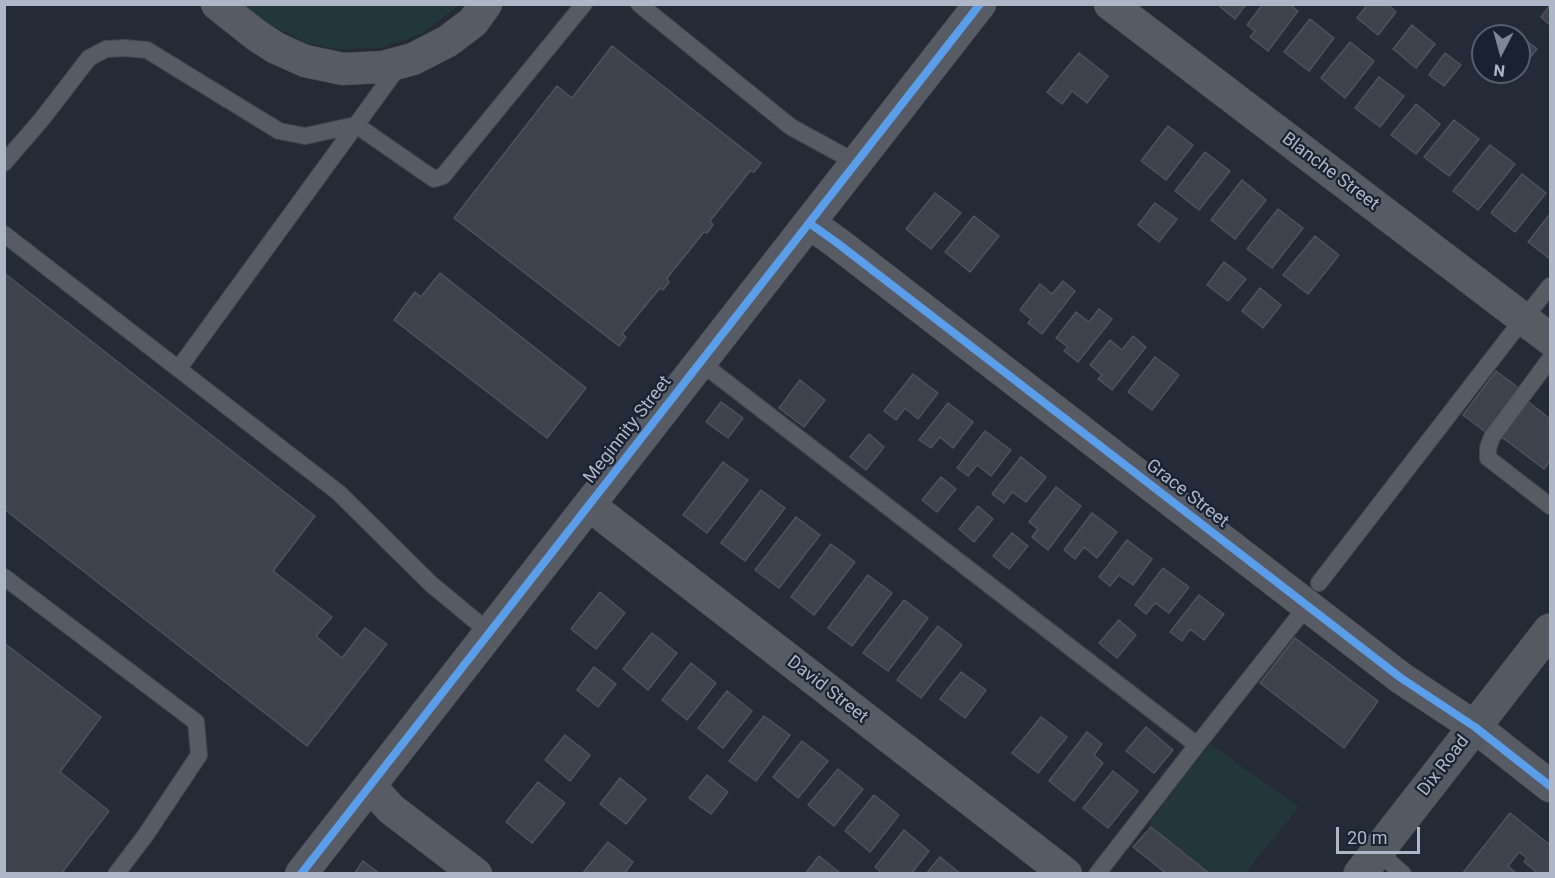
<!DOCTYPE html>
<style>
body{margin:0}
#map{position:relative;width:1555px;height:878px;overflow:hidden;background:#252b36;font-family:Roboto,sans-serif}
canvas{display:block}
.frame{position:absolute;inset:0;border:6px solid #aeb7c8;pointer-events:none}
.north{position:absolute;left:1471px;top:24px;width:60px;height:60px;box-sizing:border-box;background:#192230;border:2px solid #555e6d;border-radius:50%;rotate:186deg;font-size:16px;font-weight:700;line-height:24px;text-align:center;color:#aeb7c8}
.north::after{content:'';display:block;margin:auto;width:21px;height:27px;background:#7e8695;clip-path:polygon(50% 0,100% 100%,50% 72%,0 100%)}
.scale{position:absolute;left:1336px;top:827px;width:84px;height:27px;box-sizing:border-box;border:3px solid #aeb7c8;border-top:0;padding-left:8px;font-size:18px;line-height:21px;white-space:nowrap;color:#aeb7c8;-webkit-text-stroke:4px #192230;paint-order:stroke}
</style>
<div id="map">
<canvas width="1555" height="878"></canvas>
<div class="frame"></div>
<div class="north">N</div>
<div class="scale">20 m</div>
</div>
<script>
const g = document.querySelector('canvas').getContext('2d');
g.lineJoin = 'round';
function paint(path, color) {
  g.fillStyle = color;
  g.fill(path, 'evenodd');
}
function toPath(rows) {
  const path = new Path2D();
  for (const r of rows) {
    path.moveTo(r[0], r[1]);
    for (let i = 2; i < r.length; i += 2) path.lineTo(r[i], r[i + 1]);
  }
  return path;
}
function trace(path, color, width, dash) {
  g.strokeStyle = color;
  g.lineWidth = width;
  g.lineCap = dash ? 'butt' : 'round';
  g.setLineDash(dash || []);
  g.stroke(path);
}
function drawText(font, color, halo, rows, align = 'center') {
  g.font = font + ' Roboto,sans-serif';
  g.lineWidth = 4.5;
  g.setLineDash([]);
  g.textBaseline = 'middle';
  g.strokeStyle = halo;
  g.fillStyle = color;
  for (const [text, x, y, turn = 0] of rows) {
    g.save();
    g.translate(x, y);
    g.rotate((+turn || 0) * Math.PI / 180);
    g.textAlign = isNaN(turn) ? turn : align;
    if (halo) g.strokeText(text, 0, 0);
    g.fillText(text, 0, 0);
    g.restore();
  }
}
paint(toPath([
 [244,5,459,5,423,33,381,48,337,49,307,43,268,23],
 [1210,744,1299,807,1245,873,1210,873,1151,827,1149,823]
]), '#22373c');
const building = toPath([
 [1217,4,1246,4,1235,19,1217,4],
 [1263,4,1289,4,1298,11,1268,51,1250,37,1255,31,1247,25,1263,4],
 [1368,4,1387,4,1396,12,1378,35,1357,18,1368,4],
 [1550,5,1550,25,1541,17,1550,5],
 [1310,19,1334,38,1309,71,1284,52,1310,19],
 [1412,25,1435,44,1416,68,1393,49,1412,25],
 [1515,32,1537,49,1519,71,1519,36,1513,36,1515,32],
 [1350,42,1374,61,1345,98,1321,78,1350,42],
 [612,46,761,163,754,172,750,171,710,221,713,225,707,233,704,232,667,278,669,282,663,290,660,288,622,334,626,337,619,346,454,218,557,86,572,98,612,46],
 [1079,53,1108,76,1087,103,1072,91,1062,104,1047,92,1079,53],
 [1445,53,1461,65,1444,86,1429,75,1445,53],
 [1379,77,1404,96,1380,127,1355,108,1379,77],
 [1416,104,1440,124,1416,154,1391,135,1416,104],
 [1454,120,1479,139,1449,176,1424,157,1454,120],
 [1168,126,1193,145,1166,180,1141,161,1168,126],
 [1490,145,1515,164,1478,210,1453,191,1490,145],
 [1205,152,1230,171,1199,210,1175,191,1205,152],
 [1522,174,1546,193,1515,232,1491,213,1522,174],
 [1242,180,1266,200,1235,239,1211,220,1242,180],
 [935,193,961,213,931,249,906,229,935,193],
 [1155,203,1177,219,1159,242,1138,225,1155,203],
 [1278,209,1303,228,1272,268,1247,249,1278,209],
 [1550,214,1550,259,1528,242,1550,214],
 [974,216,999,236,970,272,945,252,974,216],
 [1315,236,1339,255,1308,294,1283,275,1315,236],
 [1224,262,1246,279,1228,301,1207,285,1224,262],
 [4,273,315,516,273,571,332,617,316,636,342,658,365,628,387,644,307,746,4,509,4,273],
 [440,273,586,388,547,438,394,320,415,292,421,297,440,273],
 [1063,281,1075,291,1042,334,1028,323,1031,319,1020,310,1040,284,1052,294,1063,281],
 [1260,288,1281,305,1263,328,1242,311,1260,288],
 [1099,309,1112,319,1078,362,1064,351,1068,347,1056,338,1076,312,1089,322,1099,309],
 [1133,336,1146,347,1112,390,1098,379,1102,375,1090,365,1110,340,1122,350,1133,336],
 [1155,357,1179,375,1152,410,1128,392,1155,357],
 [1496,371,1520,389,1487,433,1463,415,1496,371],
 [913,374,938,393,918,419,905,408,896,420,884,411,913,374],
 [800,380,825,400,804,427,779,408,800,380],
 [1526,400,1550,419,1550,461,1544,469,1499,435,1526,400],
 [721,402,743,418,728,438,706,422,721,402],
 [948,403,973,422,953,448,940,437,931,448,919,440,948,403],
 [985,431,1011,450,991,476,977,465,968,476,957,468,985,431],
 [869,434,884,447,866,470,850,457,869,434],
 [1021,457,1046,477,1026,502,1012,492,1004,503,992,494,1021,457],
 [723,462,748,480,707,533,683,515,723,462],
 [941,477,956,489,937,512,922,500,941,477],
 [1056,487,1081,506,1048,550,1032,537,1038,529,1029,522,1056,487],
 [761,490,785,508,745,561,721,543,761,490],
 [978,506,993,519,974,542,959,529,978,506],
 [1092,513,1117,532,1097,558,1084,547,1075,559,1064,550,1092,513],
 [796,517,820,535,779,588,755,570,796,517],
 [1012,533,1028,546,1009,569,993,556,1012,533],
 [1127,540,1152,559,1133,585,1119,575,1110,586,1099,577,1127,540],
 [831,544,855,562,814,615,791,597,831,544],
 [1163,568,1189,587,1169,613,1155,603,1146,614,1135,605,1163,568],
 [868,575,892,593,852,646,828,628,868,575],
 [600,592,625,613,596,649,571,629,600,592],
 [1199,595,1224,614,1204,640,1190,629,1182,641,1170,632,1199,595],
 [904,600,928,618,888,671,863,653,904,600],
 [1119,620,1136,635,1117,658,1099,643,1119,620],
 [938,626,962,645,921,698,897,680,938,626],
 [652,633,677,653,648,690,623,669,652,633],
 [1295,638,1378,701,1344,748,1260,683,1295,638],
 [4,643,101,717,60,772,109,811,61,874,4,874,4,643],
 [691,663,716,683,687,720,662,700,691,663],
 [594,667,616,684,598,707,577,690,594,667],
 [961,672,986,690,965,718,940,699,961,672],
 [727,691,752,711,723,748,698,728,727,691],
 [764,716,790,735,756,781,729,761,764,716],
 [1041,717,1067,737,1038,773,1012,753,1041,717],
 [1146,727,1173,750,1154,773,1126,751,1146,727],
 [1087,732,1102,744,1094,755,1103,763,1074,801,1049,781,1087,732],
 [565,735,590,755,570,781,545,760,565,735],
 [802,741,828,761,798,798,773,777,802,741],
 [838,769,863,789,834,826,808,805,838,769],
 [1113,771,1138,791,1108,828,1083,808,1113,771],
 [707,775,728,792,711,814,689,798,707,775],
 [620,778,646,799,626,824,600,804,620,778],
 [538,782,565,803,532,843,506,822,538,782],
 [874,795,899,815,870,852,845,831,874,795],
 [1510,813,1550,845,1550,874,1539,874,1524,862,1527,858,1519,852,1508,866,1517,874,1462,874,1510,813],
 [1151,827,1210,874,1167,874,1133,847,1151,827],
 [904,830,929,851,911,874,883,874,875,867,904,830],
 [608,842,633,862,624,874,582,874,608,842],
 [819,856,840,873,840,874,805,874,819,856],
 [940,857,961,874,926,874,940,857],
 [363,861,380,874,354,874,363,861]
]);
paint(building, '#3d424c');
trace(building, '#4d535e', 1.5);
const lane = toPath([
 [639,4,791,127,857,163],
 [4,163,42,119,89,58,106,49,125,48,147,50,279,131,305,136,356,125,434,179,443,176,584,4],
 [4,234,339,493,431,584,489,632],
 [1550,359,1492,437,1488,448,1488,458,1550,506],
 [700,362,1197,745,1307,606],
 [179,368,399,66],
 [4,577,196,722,199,755,145,836,116,874],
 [1319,583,1506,341,1550,286],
 [1377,851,1403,874],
 [1097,874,1197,745]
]);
const street = toPath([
 [217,4,256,35,276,48,305,61,343,69,383,67,413,59,448,41,473,22,486,4],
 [1110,4,1550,339],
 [809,223,836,242,1401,678,1475,727,1550,786],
 [589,505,1066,874],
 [370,786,391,809,476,874],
 [301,874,980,4]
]);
const secondary = toPath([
 [1360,874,1550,630]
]);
trace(lane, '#42464f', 18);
trace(street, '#42464f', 33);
trace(secondary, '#42464f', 34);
trace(lane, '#565b64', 16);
trace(street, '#565b64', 32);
trace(secondary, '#545962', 33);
trace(toPath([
 [809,223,836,242,1401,678,1475,727,1550,786],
 [301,874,980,4]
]), '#5a9eea', 8);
drawText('18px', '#aeb7c8', '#192230', [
 ["Blanche Street",1330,172,37],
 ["Meginnity Street",628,430,-52],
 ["Grace Street",1187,494,38],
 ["David Street",827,690,38],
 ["Dix Road",1444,766,-52]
]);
</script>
